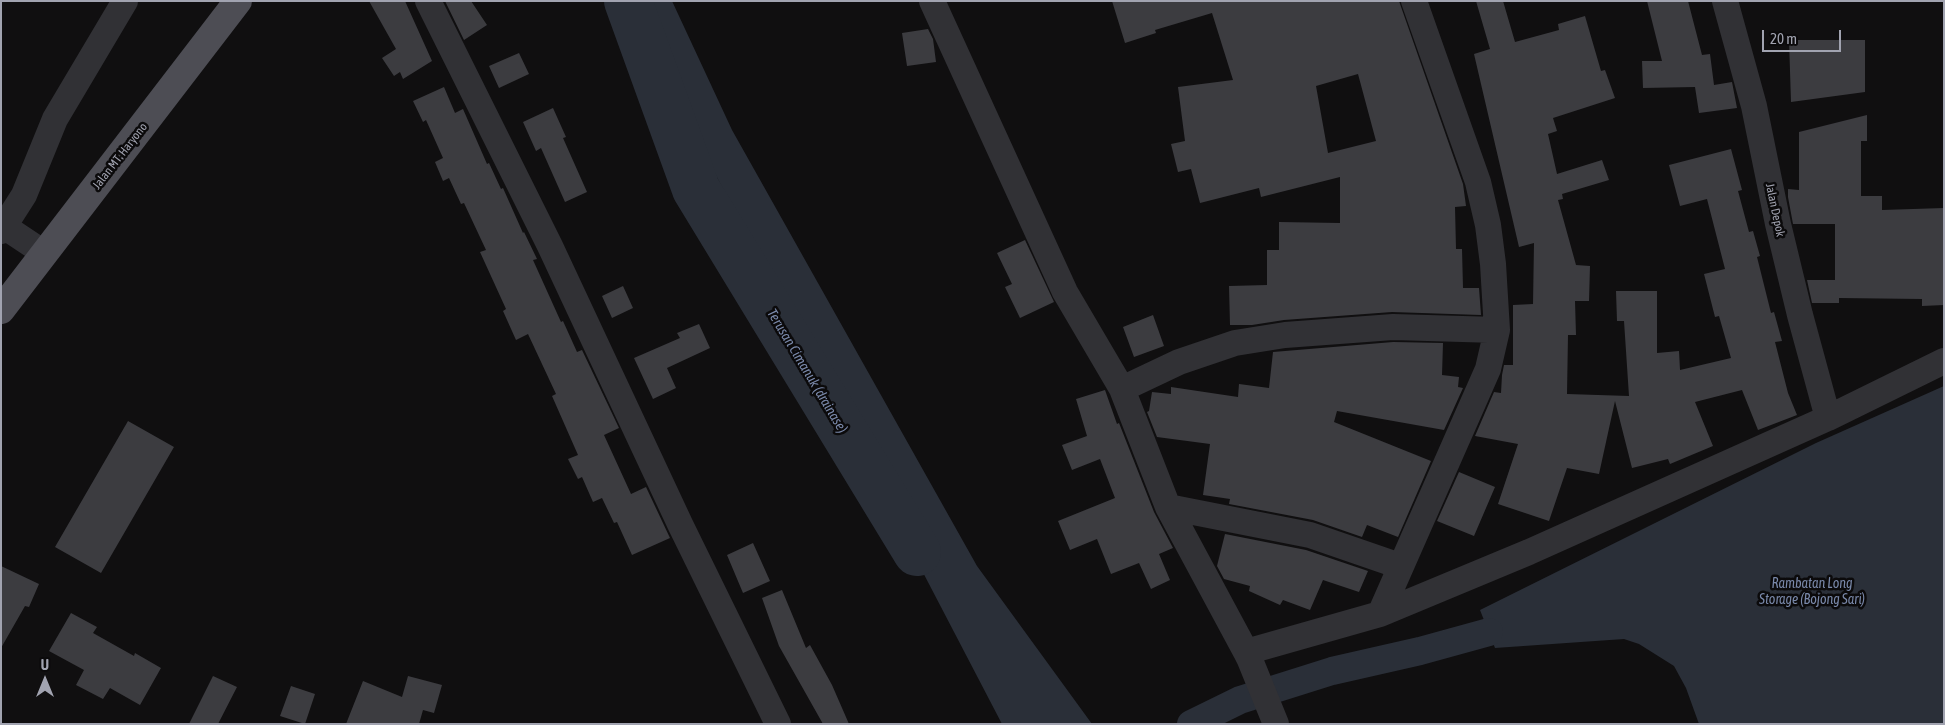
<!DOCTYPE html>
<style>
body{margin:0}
#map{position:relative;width:1945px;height:725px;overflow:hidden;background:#100f10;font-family:"Asap Condensed",sans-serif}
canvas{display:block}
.frame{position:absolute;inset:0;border:2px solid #a1a3b0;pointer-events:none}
.north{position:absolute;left:20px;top:655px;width:50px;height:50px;-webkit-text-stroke:4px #0b0a0b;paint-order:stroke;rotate:0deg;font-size:14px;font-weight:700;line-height:20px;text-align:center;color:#a1a3b0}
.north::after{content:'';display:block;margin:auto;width:18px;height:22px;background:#a1a3b0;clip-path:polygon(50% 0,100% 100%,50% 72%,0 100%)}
.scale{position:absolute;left:1762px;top:30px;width:79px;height:22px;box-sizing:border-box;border:2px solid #a1a3b0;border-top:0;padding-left:6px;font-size:15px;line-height:18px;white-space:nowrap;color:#a1a3b0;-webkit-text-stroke:4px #0b0a0b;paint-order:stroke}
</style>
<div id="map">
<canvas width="1945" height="725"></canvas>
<div class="frame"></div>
<div class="north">U</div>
<div class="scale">20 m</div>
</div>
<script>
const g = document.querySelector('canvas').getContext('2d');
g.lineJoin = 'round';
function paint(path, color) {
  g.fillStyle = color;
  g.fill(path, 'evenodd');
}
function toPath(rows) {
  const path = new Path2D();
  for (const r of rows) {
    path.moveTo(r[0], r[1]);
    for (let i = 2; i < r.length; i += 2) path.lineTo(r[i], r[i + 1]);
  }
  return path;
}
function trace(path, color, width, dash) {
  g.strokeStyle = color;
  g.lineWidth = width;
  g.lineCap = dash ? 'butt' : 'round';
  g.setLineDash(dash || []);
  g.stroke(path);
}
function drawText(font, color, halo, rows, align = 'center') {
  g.font = font + ' "Asap Condensed",sans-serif';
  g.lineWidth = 5;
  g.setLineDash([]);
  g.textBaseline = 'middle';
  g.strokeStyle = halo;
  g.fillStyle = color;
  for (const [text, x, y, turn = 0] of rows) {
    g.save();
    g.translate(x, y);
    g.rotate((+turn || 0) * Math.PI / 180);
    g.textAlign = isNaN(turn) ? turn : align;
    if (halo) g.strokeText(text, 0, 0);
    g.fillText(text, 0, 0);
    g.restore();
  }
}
paint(toPath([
 [625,1,672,1,732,130,977,566,1092,724,1002,724],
 [1944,386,1944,724,1699,724,1686,688,1674,666,1639,644,1624,639,1495,648,1480,610,1816,443]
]), '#2a2f38');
trace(toPath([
 [1191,724,1240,700,1332,671,1420,651,1489,632]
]), '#2a2f38', 28);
trace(toPath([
 [628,1,696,189,917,552]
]), '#2a2f38', 48);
paint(toPath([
 [369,1,405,1,432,61,403,79,400,72,394,76,382,58,396,49],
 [445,1,471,1,487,25,464,40],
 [1112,1,1399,1,1463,184,1466,206,1455,207,1456,249,1462,249,1463,288,1479,288,1481,315,1392,312,1284,320,1252,325,1230,325,1229,286,1267,285,1267,250,1279,250,1279,222,1340,223,1340,177,1261,197,1259,188,1200,203,1191,169,1178,172,1171,144,1185,141,1178,87,1233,80,1212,13,1155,30,1156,33,1125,43],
 [1358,74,1376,141,1328,153,1316,86],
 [1476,1,1503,1,1515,42,1559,30,1558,24,1585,16,1601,71,1605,70,1615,98,1553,118,1557,131,1548,134,1557,174,1602,160,1609,180,1562,194,1563,199,1558,200,1576,265,1590,266,1589,301,1575,301,1576,335,1568,335,1567,394,1629,396,1624,321,1617,321,1616,291,1657,291,1657,353,1679,351,1680,370,1731,358,1719,316,1715,317,1704,274,1725,269,1707,199,1680,206,1669,165,1731,149,1742,190,1738,191,1749,232,1753,231,1760,256,1757,257,1771,313,1774,312,1782,341,1775,342,1788,393,1797,415,1758,430,1742,390,1695,402,1713,446,1670,464,1668,459,1632,468,1615,401,1599,474,1567,468,1549,521,1498,504,1518,444,1475,436,1494,392,1501,393,1502,375,1504,365,1513,365,1513,305,1533,304,1534,243,1519,247,1474,54,1490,49],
 [1647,1,1688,1,1702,55,1710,54,1714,85,1732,82,1737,108,1699,113,1695,87,1643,88,1642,61,1662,61],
 [928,29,933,39,936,62,907,66,902,33],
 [1789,40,1865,40,1865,92,1791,102],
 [519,53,529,74,499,88,489,66],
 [444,87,455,113,463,109,487,164,489,163,501,189,503,188,523,233,524,232,537,259,533,260,561,322,563,321,577,352,582,350,619,428,604,435,631,494,646,487,670,538,632,555,617,522,614,523,602,498,593,502,582,477,578,479,568,459,578,455,552,396,556,394,528,334,516,340,503,311,506,309,480,252,486,250,464,203,461,204,449,178,443,181,435,162,443,158,426,120,423,122,413,101],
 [553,108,566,137,563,138,587,192,565,202,541,148,536,151,523,122],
 [1867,115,1867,141,1861,141,1861,196,1882,196,1882,210,1944,208,1944,305,1922,306,1922,299,1839,298,1839,303,1812,303,1807,280,1835,280,1835,224,1793,224,1788,197,1788,189,1799,190,1799,132],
 [1025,240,1054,302,1020,318,1005,287,1012,284,997,253],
 [623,286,633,308,612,318,602,296],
 [1153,315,1164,346,1134,357,1123,327],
 [699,324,710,348,667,368,676,388,653,399,634,358,680,338,677,333],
 [1393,342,1443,343,1442,375,1459,377,1458,387,1463,388,1444,430,1337,411,1334,422,1431,461,1398,537,1367,525,1362,537,1313,520,1229,504,1230,499,1203,495,1210,444,1157,437,1147,412,1149,411,1152,392,1171,394,1171,387,1238,397,1239,384,1269,388,1273,352],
 [1105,390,1117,424,1119,423,1154,512,1173,548,1159,554,1170,580,1151,589,1139,563,1111,574,1097,539,1070,550,1058,521,1115,498,1100,459,1072,470,1062,445,1087,436,1076,399],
 [128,421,174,447,101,573,55,547],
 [1459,472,1495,487,1474,536,1437,521],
 [1225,534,1306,550,1368,571,1359,592,1323,580,1310,610,1283,600,1280,605,1249,591,1250,586,1224,579,1217,566],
 [753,543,770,581,743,593,727,555],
 [1,566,39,584,29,607,25,606,1,648],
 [782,590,806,648,810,645,832,685,849,724,823,724,779,646,762,598],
 [71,613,97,627,93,633,134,656,135,653,161,668,140,705,110,688,103,699,76,685,84,670,49,651],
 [213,676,237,687,218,724,189,724],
 [408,676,442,685,434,713,423,710,419,724,346,724,363,681,402,697],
 [291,686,315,694,305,724,280,716]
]), '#3c3c40');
trace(toPath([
 [428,1,550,246,680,524,778,724],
 [932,1,1065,292,1122,389,1168,507,1246,652],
 [1725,1,1754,106,1778,224,1800,315,1828,418],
 [5,227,44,253],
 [1,231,24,195,55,119,125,1],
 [1122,389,1179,362,1235,343,1285,335,1393,327,1497,330],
 [1168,507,1310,535,1400,566],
 [1380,614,1488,369,1497,330,1493,264,1488,225,1478,182,1414,1],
 [1276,724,1250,660,1246,652,1380,614,1529,552,1828,418,1944,361]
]), '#313135', 26);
trace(toPath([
 [1,310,238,1]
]), '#4d4d54', 28);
drawText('12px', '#a1a3b0', '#0b0a0b', [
 ["Jalan MT. Haryono",120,156,-52],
 ["Jalan Depok",1775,210,78]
]);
drawText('italic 14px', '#7a89aa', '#0b0a0b', [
 ["Terusan Cimanuk (drainase)",807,371,59],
 ["Rambatan Long",1812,584],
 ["Storage (Bojong Sari)",1812,600]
]);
</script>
